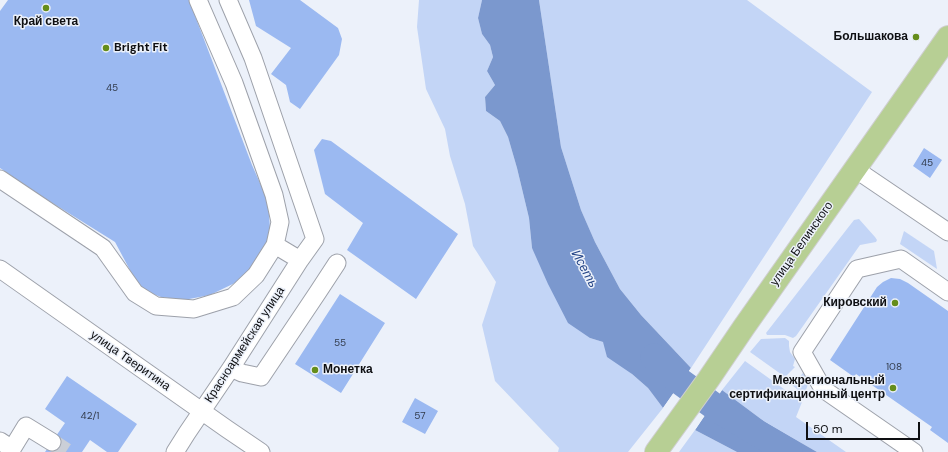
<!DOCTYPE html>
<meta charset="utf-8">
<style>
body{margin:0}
#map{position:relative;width:948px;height:452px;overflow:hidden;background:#ecf1fa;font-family:"DM Sans",sans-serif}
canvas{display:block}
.scale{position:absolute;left:806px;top:422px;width:114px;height:18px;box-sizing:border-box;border:2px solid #0e0f12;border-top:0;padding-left:5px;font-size:12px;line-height:14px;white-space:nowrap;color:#0e0f12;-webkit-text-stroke:3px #ecf1fa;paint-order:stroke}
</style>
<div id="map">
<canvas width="948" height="452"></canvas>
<div class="scale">50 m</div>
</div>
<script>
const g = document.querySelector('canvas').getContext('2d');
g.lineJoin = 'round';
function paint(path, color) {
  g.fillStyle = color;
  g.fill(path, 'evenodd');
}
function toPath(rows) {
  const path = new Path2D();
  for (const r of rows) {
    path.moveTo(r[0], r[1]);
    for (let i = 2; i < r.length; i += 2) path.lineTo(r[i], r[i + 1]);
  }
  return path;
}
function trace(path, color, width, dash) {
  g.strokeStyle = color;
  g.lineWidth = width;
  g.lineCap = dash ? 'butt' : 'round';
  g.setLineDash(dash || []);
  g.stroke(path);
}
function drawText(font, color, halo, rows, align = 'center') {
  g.font = font + ' "DM Sans",sans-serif';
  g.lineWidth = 3;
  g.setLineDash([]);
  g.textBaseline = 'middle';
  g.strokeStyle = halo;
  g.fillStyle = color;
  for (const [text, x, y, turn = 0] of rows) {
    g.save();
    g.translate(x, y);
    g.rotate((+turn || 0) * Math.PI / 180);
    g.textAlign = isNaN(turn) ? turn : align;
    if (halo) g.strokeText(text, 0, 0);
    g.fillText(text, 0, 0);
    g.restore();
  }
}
paint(toPath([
 [419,0,482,0,478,18,482,34,490,45,493,57,487,71,495,85,485,97,486,111,500,121,508,137,517,168,529,218,532,248,590,338,603,342,632,374,648,388,663,408,628,452,558,452,559,448,495,381,482,325,496,282,473,246,465,204,450,156,445,129,426,89,417,27],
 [539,0,747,0,872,92,691,368,641,315,620,289,595,242,581,210,561,147],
 [859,219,875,237,877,240,876,242,860,245,796,336,793,338,785,335,767,335,766,333,854,220],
 [904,231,934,251,937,269,900,244],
 [785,338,789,341,789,346,790,352,795,359,793,366,795,367,785,377,750,352,761,339],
 [745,361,802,402,796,417,846,452,817,452,765,422,722,390],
 [803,373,810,379,804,395,792,385],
 [695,430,737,452,679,452]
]), '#c3d5f6');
paint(toPath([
 [482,0,539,0,561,147,581,210,595,242,620,289,641,315,691,368,663,408,648,388,632,374,607,357,603,342,590,338,568,323,548,284,532,248,529,218,517,168,508,137,500,121,486,111,485,97,495,85,487,71,493,57,490,45,482,34,478,18],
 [722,390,765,422,817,452,737,452,695,430]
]), '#7b98ce');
paint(toPath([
 [691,368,692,369,665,409,663,408],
 [720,389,722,390,695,430,693,428]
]), '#ecf1fa');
trace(toPath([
 [654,357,674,377,722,412,789,452]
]), '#7b98ce', 27);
paint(toPath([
 [8,0,189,0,252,165,268,201,270,228,265,255,239,281,210,295,184,300,161,297,140,289,115,242,46,199,0,168,0,11],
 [249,0,300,0,338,28,342,39,339,55,300,109,290,102,286,85,271,74,291,48,256,26],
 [322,139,331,141,458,234,416,299,347,250,363,223,325,194,314,150],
 [924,148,942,160,930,178,913,166],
 [891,278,900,279,908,283,948,311,948,443,930,430,932,427,856,374,854,377,830,360,877,287,883,282],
 [340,294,385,323,341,393,295,364],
 [67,376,137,424,118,452,107,452,90,440,82,452,45,452,65,423,45,409],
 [415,398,438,411,425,434,402,422]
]), '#9bb9f1');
trace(toPath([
 [52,442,67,452]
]), '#cbcfd7', 17, [17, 8]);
const minor = toPath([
 [198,0,234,83,274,195,280,222,275,245,300,260],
 [855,169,948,232],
 [0,179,103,248,135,293,156,306,194,309,233,297,256,275,275,245],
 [0,269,227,429,261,452],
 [231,368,242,373,261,377,318,292,337,263],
 [0,441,12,449,10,452],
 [12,449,26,426,52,442],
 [175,452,187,433,231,368,300,260,315,239,253,58,228,0],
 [914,452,823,389,802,352,857,269,901,259,948,292]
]);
const major = toPath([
 [656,452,708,380,744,327,948,37]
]);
trace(minor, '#9da1aa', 19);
trace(major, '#cfcfd0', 24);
trace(minor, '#fff', 17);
trace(major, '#b7cf94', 22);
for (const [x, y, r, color] of [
 [46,8,4,"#658d1a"],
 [916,37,4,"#658d1a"],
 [106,48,4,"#658d1a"],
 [895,303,4,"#658d1a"],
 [315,370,4,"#658d1a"],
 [893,388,4,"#658d1a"]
]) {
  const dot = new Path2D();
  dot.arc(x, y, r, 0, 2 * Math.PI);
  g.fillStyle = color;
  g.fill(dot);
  trace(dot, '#ecf1fa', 1.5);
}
drawText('10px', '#313a4a', null, [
 ["45",112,88],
 ["45",927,163],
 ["55",340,343],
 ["108",894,367],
 ["42/1",90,416],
 ["57",420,416]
]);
drawText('bold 12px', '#0e0f12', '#ecf1fa', [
 ["Край света",46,22,"center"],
 ["Большакова",908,37],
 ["Bright Fit",114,48,"left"],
 ["Кировский",887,303],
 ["Монетка",323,370,"left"],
 ["Межрегиональный",885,381],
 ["сертификационный центр",885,395]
], 'right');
drawText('12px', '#0e0f12', '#ecf1fa', [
 ["улица Белинского",802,244,-55],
 ["Красноармейская улица",245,345,-57],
 ["улица Тверитина",130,361,35]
]);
drawText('italic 13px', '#264688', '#ecf1fa', [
 ["Исеть",584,269,61]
]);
</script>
